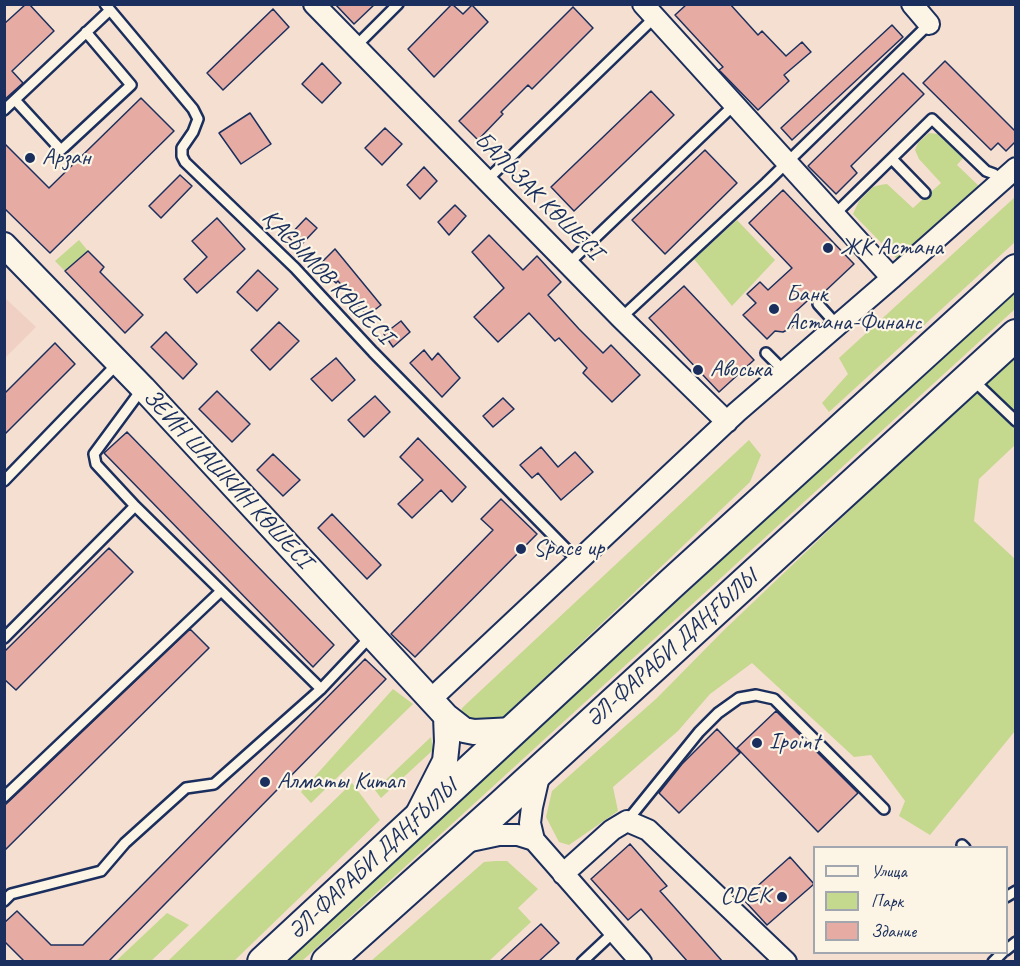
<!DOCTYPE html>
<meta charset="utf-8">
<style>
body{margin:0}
#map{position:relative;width:1020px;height:966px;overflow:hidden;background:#f5dfd1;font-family:Caveat,sans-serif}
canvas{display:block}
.frame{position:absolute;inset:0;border:6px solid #1b2f5e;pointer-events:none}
.legend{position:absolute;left:813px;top:846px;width:195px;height:108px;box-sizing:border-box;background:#fcf5e5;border:2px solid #a2a6af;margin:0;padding:8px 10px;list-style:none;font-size:18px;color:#1b2f5e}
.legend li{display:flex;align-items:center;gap:12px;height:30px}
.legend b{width:30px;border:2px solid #a2a6af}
</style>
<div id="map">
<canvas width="1020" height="966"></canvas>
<div class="frame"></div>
<ul class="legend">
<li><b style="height:8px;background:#fcf5e5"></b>Улица</li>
<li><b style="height:16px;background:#c4d88e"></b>Парк</li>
<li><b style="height:16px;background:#e6aca3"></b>Здание</li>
</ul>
</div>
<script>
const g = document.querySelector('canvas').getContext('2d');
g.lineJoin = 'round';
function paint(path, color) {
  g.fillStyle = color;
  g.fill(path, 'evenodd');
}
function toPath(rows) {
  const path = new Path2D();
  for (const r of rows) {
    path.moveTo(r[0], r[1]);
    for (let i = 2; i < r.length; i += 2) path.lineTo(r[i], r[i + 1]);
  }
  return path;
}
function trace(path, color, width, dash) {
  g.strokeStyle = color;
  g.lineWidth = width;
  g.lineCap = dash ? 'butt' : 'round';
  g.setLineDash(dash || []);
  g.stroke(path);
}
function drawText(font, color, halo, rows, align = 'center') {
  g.font = font + ' Caveat,sans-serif';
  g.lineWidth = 4.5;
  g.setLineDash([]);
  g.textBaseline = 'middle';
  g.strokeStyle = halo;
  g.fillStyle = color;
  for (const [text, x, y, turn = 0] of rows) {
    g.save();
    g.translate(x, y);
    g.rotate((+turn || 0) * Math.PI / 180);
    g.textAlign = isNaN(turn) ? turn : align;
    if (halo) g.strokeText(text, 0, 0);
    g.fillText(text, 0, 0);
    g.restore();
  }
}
paint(toPath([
 [4,297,36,327,5,358,4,358]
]), '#f0d0c3');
paint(toPath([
 [929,133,938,134,963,158,957,165,980,187,901,263,853,214,859,201,873,187,880,185,887,184,913,208,941,183,919,159,915,150,918,143],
 [1015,197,1015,242,829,412,822,403,848,374,839,358],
 [737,220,775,260,732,306,694,259],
 [79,240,88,251,65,271,55,261],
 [1015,291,1015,309,302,961,285,962],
 [1015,353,1015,445,979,479,974,521,1015,559,1015,731,930,835,899,816,905,801,871,755,854,757,752,663,710,694,678,731,613,787,618,811,569,845,559,842,546,817,552,791,657,698,724,630],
 [749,440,761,455,750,482,493,727,460,718,462,708],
 [393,689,413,704,311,803,301,792],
 [431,737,433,750,381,798,375,790],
 [352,783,380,820,234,961,168,961],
 [496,861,507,861,538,889,518,908,531,922,489,961,371,961,484,862],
 [167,913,189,925,151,961,116,961]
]), '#c4d88e');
const building = toPath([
 [26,4,29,4,54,31,12,71,23,83,4,100,4,24,26,4],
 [335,4,375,4,354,24,335,4],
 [452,4,463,14,472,5,488,22,434,77,408,49,452,4],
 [687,4,730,4,758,35,762,31,786,56,802,42,811,52,784,75,789,81,758,110,719,70,723,67,675,15,687,4],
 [573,7,593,28,532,89,528,85,501,112,503,114,478,140,459,121,573,7],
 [273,9,289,27,223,90,207,73,273,9],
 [892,25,903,37,792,140,781,128,892,25],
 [945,61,1016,132,1016,141,1006,151,998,143,991,150,923,83,945,61],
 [322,63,341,83,322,103,302,84,322,63],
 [903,73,924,94,851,166,857,173,836,194,808,166,903,73],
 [651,91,674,115,574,211,551,187,651,91],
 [141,98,174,131,50,253,4,208,4,143,49,188,141,98],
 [250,113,271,144,241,164,219,133,250,113],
 [385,128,402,144,382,165,365,148,385,128],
 [705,150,737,183,665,254,632,220,705,150],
 [424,167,437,181,420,199,407,185,424,167],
 [180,175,192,186,161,218,149,206,180,175],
 [783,190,854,264,820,296,816,293,795,312,796,321,791,328,783,332,775,331,767,339,743,315,756,303,747,294,760,282,768,290,792,268,749,223,783,190],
 [455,205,466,216,449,235,438,222,455,205],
 [217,218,245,249,197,293,184,279,207,257,192,241,217,218],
 [306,218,317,228,299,247,288,237,306,218],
 [489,235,523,270,537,256,561,282,548,295,579,329,603,353,611,345,640,375,612,402,583,373,587,368,559,338,555,341,529,313,498,342,474,317,504,288,472,252,489,235],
 [335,249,381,305,367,316,338,281,336,283,318,266,335,249],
 [88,251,104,267,100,272,143,315,125,333,65,271,88,251],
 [258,270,278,289,257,311,237,292,258,270],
 [684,286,754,360,719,392,649,318,684,286],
 [401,321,410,332,393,347,384,334,401,321],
 [279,322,299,341,270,370,251,350,279,322],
 [166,332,197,364,183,379,151,347,166,332],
 [55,343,75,364,4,435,4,394,55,343],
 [424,350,432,360,438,353,460,378,442,397,410,363,424,350],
 [336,358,355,380,332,401,311,379,336,358],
 [217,391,250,424,232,442,199,409,217,391],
 [375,396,390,412,364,437,348,420,375,396],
 [503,398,514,409,493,427,483,416,503,398],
 [127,432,334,645,313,667,104,453,127,432],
 [418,438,466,487,452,502,441,490,412,518,398,504,423,480,400,457,418,438],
 [541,447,558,467,575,452,593,472,561,500,538,473,532,478,520,465,541,447],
 [273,454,300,480,283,496,257,470,273,454],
 [501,499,537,534,415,657,391,634,493,530,481,519,501,499],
 [332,514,381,565,367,579,318,528,332,514],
 [109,548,133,572,16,690,4,679,4,652,109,548],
 [190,629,209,648,4,851,4,806,190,629],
 [365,659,386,679,108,962,25,962,4,941,4,923,17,911,51,945,83,945,365,659],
 [776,711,858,793,818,832,737,748,776,711],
 [717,729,740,753,679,813,659,793,682,764,717,729],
 [630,844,667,886,660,891,723,962,688,962,641,909,628,920,591,879,630,844],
 [790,857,814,884,767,925,743,899,790,857],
 [541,924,559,943,538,962,499,962,541,924]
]);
paint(building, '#e6aca3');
trace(building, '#1b2f5e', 1.5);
const service = toPath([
 [105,4,193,109,198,119,193,132,182,148,182,156,185,162,295,268,373,352,577,560],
 [355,47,398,4],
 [15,100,61,150,131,85,86,32],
 [4,110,110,10],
 [892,159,925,193],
 [487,180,655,17],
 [835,214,932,119,986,171,994,174,1001,181],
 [569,263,735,104],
 [818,304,837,325],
 [621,318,766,183,929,24],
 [766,353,784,371],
 [972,379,1016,421],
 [142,389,94,454,96,464,135,506,321,689],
 [4,481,118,363],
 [4,638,135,506],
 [4,797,221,591],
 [627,821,699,732,718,713,739,698,756,695,774,699,884,809],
 [962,845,965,848],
 [1006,897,1016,891],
 [4,901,11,894,101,871,125,843,186,788,214,784,321,689,371,636],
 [1006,950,1016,942],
 [582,962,614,932],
 [993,962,1003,952]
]);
const minor = toPath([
 [314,4,621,318,727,422],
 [643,4,892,278],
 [912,4,929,24],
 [430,700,737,412,892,278,1016,168],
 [540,772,532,807,530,823,534,840,641,962],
 [466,842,499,835,518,835,534,840],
 [563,874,612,830,627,821,648,830,786,962]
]);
const tertiary = toPath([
 [4,245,143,388,446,716,464,730,474,732,514,730],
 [419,812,445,761,447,742,446,716]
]);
const primary = toPath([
 [263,962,672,583,1016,270],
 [327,962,501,806,1016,335]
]);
trace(service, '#1b2f5e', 14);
trace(minor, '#1b2f5e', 24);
trace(tertiary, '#1b2f5e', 28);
trace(primary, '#1b2f5e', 34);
trace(service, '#fcf5e5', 9);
trace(minor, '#fcf5e5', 20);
trace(tertiary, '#fcf5e5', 24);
trace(primary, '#fcf5e5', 30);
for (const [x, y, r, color] of [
 [30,158,6,"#1b2f5e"],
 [828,248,6,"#1b2f5e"],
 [774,309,6,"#1b2f5e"],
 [698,370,6,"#1b2f5e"],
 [521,549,6,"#1b2f5e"],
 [757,743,6,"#1b2f5e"],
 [265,782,6,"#1b2f5e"],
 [782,897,6,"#1b2f5e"]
]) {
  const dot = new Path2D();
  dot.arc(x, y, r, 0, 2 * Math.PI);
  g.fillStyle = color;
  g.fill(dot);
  trace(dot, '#fcf5e5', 2);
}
drawText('24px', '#1b2f5e', '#fcf5e5', [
 ["Арзан",42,158],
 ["ЖК Астана",840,248],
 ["Банк",786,295],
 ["Астана-Финанс",786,323],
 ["Авоська",710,370],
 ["Space up",533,549],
 ["Ipoint",769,743],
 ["Алматы Китап",277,782],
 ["CDEK",770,897,"right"]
], 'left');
drawText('24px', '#1b2f5e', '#fcf5e5', [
 ["БАЛЬЗАК КӨШЕСІ",538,196,45],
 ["ҚАСЫМОВ КӨШЕСІ",327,277,46],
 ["ЗЕИН ШАШКИН КӨШЕСІ",227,479,47],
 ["ӘЛ-ФАРАБИ ДАҢҒЫЛЫ",672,649,-42],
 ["ӘЛ-ФАРАБИ ДАҢҒЫЛЫ",373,860,-43]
]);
</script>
